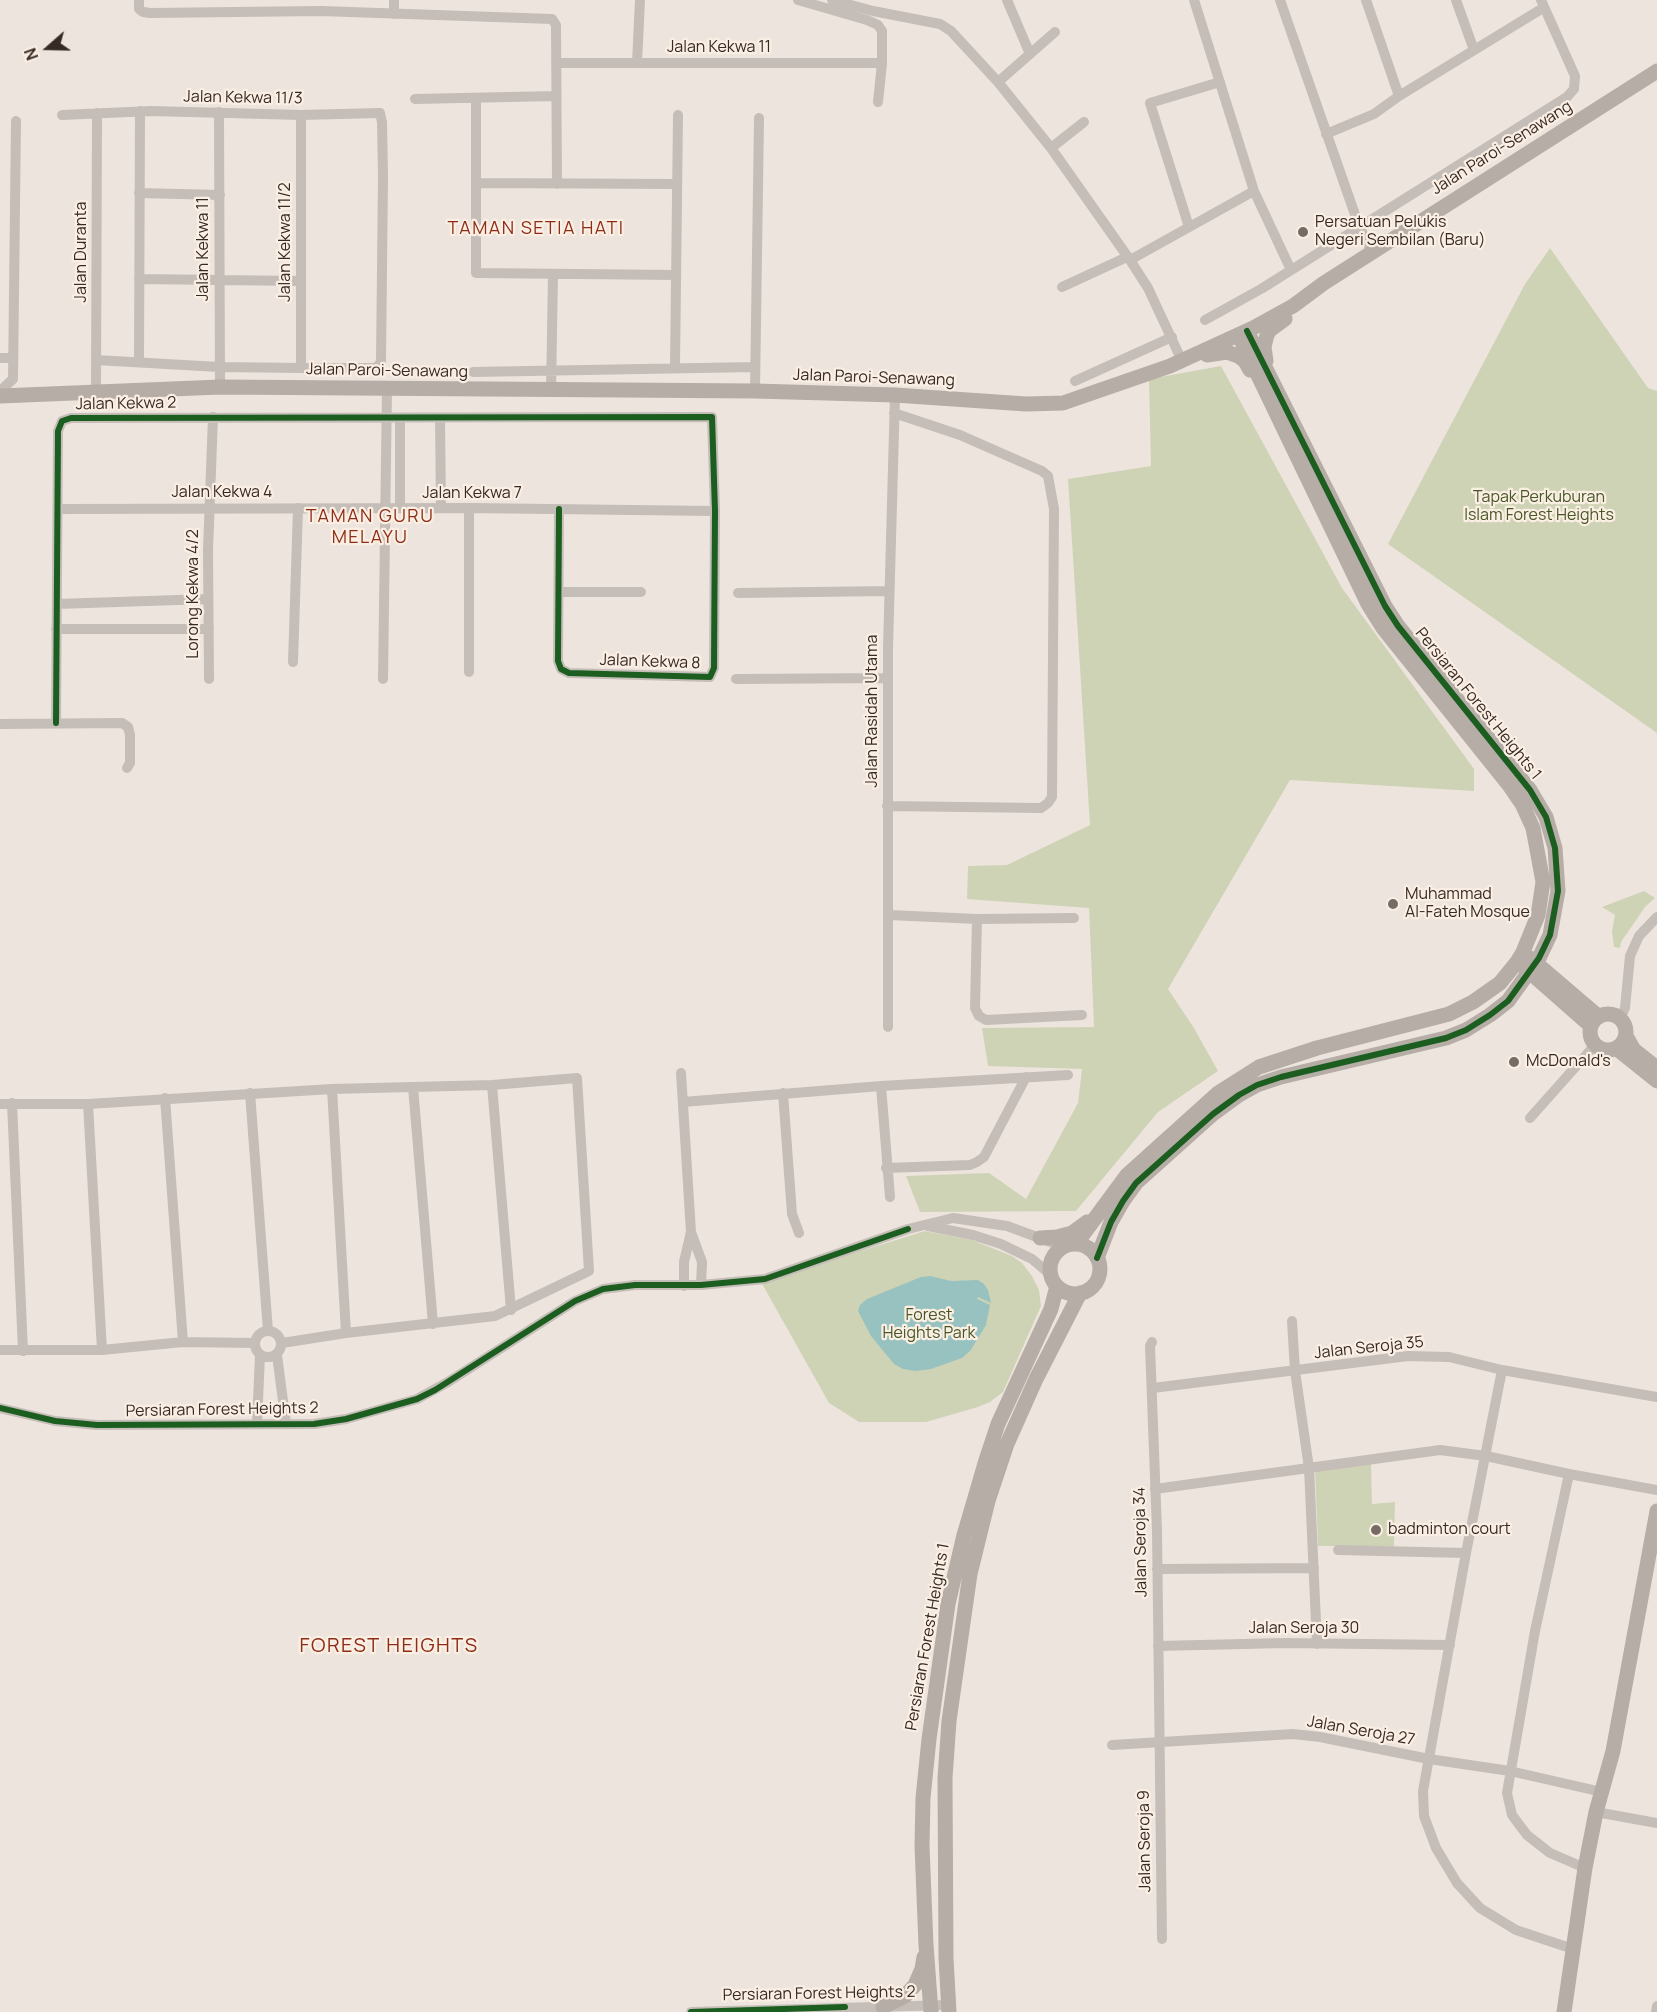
<!DOCTYPE html>
<style>
body{margin:0}
#map{position:relative;width:1657px;height:2012px;overflow:hidden;background:#ede5dd;font-family:Manrope,sans-serif}
canvas{display:block}
.north{position:absolute;left:18px;top:18px;width:60px;height:60px;-webkit-text-stroke:4px #fbefe4;paint-order:stroke;rotate:250deg;font-size:16px;font-weight:700;line-height:24px;text-align:center;color:#362a25}
.north::after{content:'';display:block;margin:auto;width:21px;height:27px;background:#362a25;clip-path:polygon(50% 0,100% 100%,50% 72%,0 100%)}
</style>
<div id="map">
<canvas width="1657" height="2012"></canvas>
<div class="north">N</div>
</div>
<script>
const g = document.querySelector('canvas').getContext('2d');
g.lineJoin = 'round';
function paint(path, color) {
  g.fillStyle = color;
  g.fill(path, 'evenodd');
}
function toPath(rows) {
  const path = new Path2D();
  for (const r of rows) {
    if (r.length === 3) {
      path.moveTo(r[0] + r[2], r[1]);
      path.arc(r[0], r[1], r[2], 0, 2 * Math.PI);
      continue;
    }
    path.moveTo(r[0], r[1]);
    for (let i = 2; i < r.length; i += 2) path.lineTo(r[i], r[i + 1]);
  }
  return path;
}
function trace(path, color, width, dash) {
  g.strokeStyle = color;
  g.lineWidth = width;
  g.lineCap = dash ? 'butt' : 'round';
  g.setLineDash(dash || []);
  g.stroke(path);
}
function drawText(font, color, halo, rows, align = 'center') {
  g.font = font + ' Manrope,sans-serif';
  g.lineWidth = 4.5;
  g.setLineDash([]);
  g.textBaseline = 'middle';
  g.strokeStyle = halo;
  g.fillStyle = color;
  for (const [text, x, y, turn = 0] of rows) {
    g.save();
    g.translate(x, y);
    g.rotate((+turn || 0) * Math.PI / 180);
    g.textAlign = isNaN(turn) ? turn : align;
    if (halo) g.strokeText(text, 0, 0);
    g.fillText(text, 0, 0);
    g.restore();
  }
}
paint(toPath([
 [1550,248,1648,388,1657,391,1657,733,1388,544,1525,284],
 [1221,366,1342,588,1474,769,1474,791,1290,780,1168,989,1194,1028,1218,1071,1158,1112,1076,1211,920,1212,906,1176,989,1173,1026,1199,1078,1103,1082,1069,988,1066,982,1028,1094,1027,1089,908,967,899,968,866,1007,865,1090,825,1068,479,1151,466,1149,379],
 [1644,891,1655,898,1645,907,1621,942,1620,948,1614,947,1612,931,1615,915,1602,907],
 [925,1231,972,1240,1012,1256,1022,1263,1032,1276,1039,1290,1041,1306,1003,1392,990,1402,978,1407,926,1422,859,1422,829,1403,761,1282],
 [1371,1461,1372,1504,1395,1502,1394,1546,1318,1546,1315,1469]
]), '#cfd3b6');
paint(toPath([
 [930,1276,951,1281,978,1280,984,1284,988,1290,991,1303,978,1297,977,1299,990,1305,986,1325,970,1351,962,1358,931,1369,915,1371,903,1369,894,1364,871,1336,858,1311,860,1305,867,1299,921,1277]
]), '#98c2c0');
trace(toPath([
 [139,0,139,9,143,12,150,13,321,11,552,19,556,25,557,184],
 [394,0,394,14],
 [798,0,867,20,878,25,882,31,882,63,878,102],
 [832,0,873,11,940,24,951,31,998,82,1051,148,1130,260,1148,288,1182,361],
 [1007,0,1030,54],
 [1194,0,1254,191,1291,270],
 [1280,0,1359,226,1372,252],
 [1366,0,1399,96],
 [1456,0,1474,50],
 [556,63,882,63],
 [637,63,640,0],
 [998,82,1055,32],
 [476,98,476,273,676,275],
 [415,99,556,96],
 [219,112,220,387],
 [62,115,151,111,301,115,380,113,382,122,383,176,381,361,378,367,373,368,301,368,219,367,96,360],
 [1326,134,1374,114,1399,96,1543,8],
 [1051,148,1084,122],
 [476,183,677,184],
 [139,193,220,195],
 [1189,227,1150,103,1220,82],
 [1130,260,1254,191],
 [139,279,301,281],
 [1062,287,1127,257],
 [1205,320,1261,289,1567,97,1574,89,1575,76,1541,0],
 [0,358,13,358],
 [139,362,140,111],
 [301,368,301,115],
 [675,368,678,115],
 [473,372,755,367],
 [1075,381,1172,337],
 [0,391,13,379,16,121],
 [96,391,97,113],
 [551,391,553,274],
 [755,391,759,118],
 [440,418,441,508],
 [400,508,400,418],
 [469,508,469,672],
 [58,509,469,508,715,511],
 [559,592,641,592],
 [738,593,889,591],
 [57,604,208,599],
 [56,629,209,629],
 [293,662,298,508],
 [209,679,208,550,213,417],
 [383,679,387,389],
 [736,679,887,678],
 [56,723,58,431,62,421,71,418,712,417,715,511,714,668,710,677,569,673,561,669,558,661,559,509],
 [0,724,122,723,128,727,130,735,130,763,127,768],
 [887,806,1041,808,1048,803,1052,797,1054,509,1048,476,1042,471,960,435,894,413],
 [889,915,977,919,1074,918],
 [977,919,975,1008,979,1016,986,1020,1082,1015],
 [1620,1019,1625,1008,1630,956,1639,936,1657,917],
 [888,1027,888,648,895,395],
 [681,1073,691,1232,684,1262,684,1286],
 [492,1085,511,1310],
 [881,1086,890,1197],
 [413,1087,433,1324],
 [332,1089,346,1333],
 [250,1093,268,1331],
 [783,1093,792,1214,799,1233],
 [165,1098,183,1342],
 [683,1102,881,1086,1068,1075],
 [12,1103,23,1351],
 [0,1104,88,1104,332,1089,492,1085,577,1078,589,1271,495,1316,346,1333,282,1343],
 [88,1104,102,1350],
 [1530,1118,1595,1045],
 [886,1168,970,1165,977,1162,984,1157,1026,1077],
 [928,1226,973,1235,1001,1244,1032,1259,1051,1275],
 [691,1232,702,1262,701,1285],
 [1292,1321,1295,1371,1309,1468,1317,1644],
 [268,1344,13],
 [1152,1342,1150,1346,1157,1530,1162,1939],
 [0,1350,102,1350,183,1342,255,1343],
 [277,1355,286,1424],
 [1502,1370,1466,1553,1423,1791,1424,1816,1436,1848,1457,1883,1480,1908,1516,1930,1573,1949],
 [1153,1388,1408,1356,1449,1357,1502,1370,1657,1397],
 [0,1408,55,1421,97,1425,314,1424,346,1419,417,1399,448,1382,575,1301,603,1289,635,1285,701,1285,765,1279,908,1229,953,1218,1007,1226,1064,1247],
 [257,1424,260,1355],
 [1569,1474,1535,1631,1507,1793,1512,1815,1527,1835,1550,1853,1585,1868],
 [1155,1489,1440,1450,1486,1456,1569,1474,1657,1490],
 [1338,1550,1466,1553],
 [1157,1569,1314,1568],
 [1158,1646,1284,1643,1450,1645],
 [1112,1745,1293,1734,1320,1737,1429,1759,1510,1771,1602,1792],
 [1596,1812,1657,1823],
 [691,2012,949,2005],
 [1656,2012,1657,2006]
]), '#c5bdb7', 10);
trace(toPath([
 [1207,355,1227,352,1238,356,1245,361,1250,370],
 [1266,361,1264,347,1267,335,1270,330,1285,319],
 [0,396,220,387,755,391,895,395,1026,404,1063,403,1170,366,1253,328,1293,306,1324,283,1657,71],
 [1530,958,1599,1017],
 [1524,967,1591,1026],
 [1608,1032,18],
 [1626,1036,1634,1050,1657,1068],
 [1617,1049,1657,1081],
 [1040,1238,1057,1237,1072,1233,1087,1222],
 [1076,1244,1127,1175,1218,1093,1259,1067,1317,1048,1449,1014,1473,1002,1500,983,1517,962,1523,952,1538,915,1543,882,1533,828,1522,804,1509,785,1383,628,1368,604,1242,342],
 [1075,1269,25],
 [1097,1258,1111,1222,1123,1201,1136,1183,1213,1114,1239,1095,1257,1085,1281,1077,1446,1038,1466,1030,1490,1015,1508,1001,1539,958,1550,935,1558,891,1555,848,1546,817,1530,790,1398,626,1385,606,1247,331],
 [883,2007,905,1996,915,1985,922,1969,924,1957],
 [931,2012,926,1945,922,1846,923,1798,929,1739,948,1604,964,1535,986,1460,998,1424,1051,1309,1057,1286],
 [949,2012,946,1958,945,1778,949,1721,970,1574,988,1501,1007,1444,1036,1379,1080,1293],
 [1564,2012,1585,1868,1596,1812,1613,1751,1657,1511]
]), '#b6ada7', 15);
trace(toPath([
 [56,723,58,431,62,421,71,418,712,417,715,511,714,668,710,677,569,673,561,669,558,661,559,509],
 [1097,1258,1111,1222,1123,1201,1136,1183,1213,1114,1239,1095,1257,1085,1281,1077,1446,1038,1466,1030,1490,1015,1508,1001,1539,958,1550,935,1558,891,1555,848,1546,817,1530,790,1398,626,1385,606,1247,331],
 [0,1408,55,1421,97,1425,314,1424,346,1419,417,1399,435,1390,575,1301,603,1289,635,1285,701,1285,765,1279,908,1229],
 [691,2012,845,2007]
]), '#1b5e20', 6);
for (const [x, y, r, color] of [
 [1303,232,6,"#766b65"],
 [1393,904,6,"#766b65"],
 [1514,1062,6,"#766b65"],
 [1376,1530,6,"#766b65"]
]) {
  const dot = new Path2D();
  dot.arc(x, y, r, 0, 2 * Math.PI);
  g.fillStyle = color;
  g.fill(dot);
  trace(dot, '#fbefe4', 2);
}
drawText('16px', '#362a25', '#fbefe4', [
 ["Jalan Kekwa 11",719,48],
 ["Jalan Kekwa 11/3",243,98,1],
 ["Jalan Paroi-Senawang",1502,148,-32],
 ["Jalan Kekwa 11/2",286,242,-90],
 ["Jalan Kekwa 11",204,249,-90],
 ["Jalan Duranta",82,252,-90],
 ["Jalan Paroi-Senawang",387,371,1],
 ["Jalan Paroi-Senawang",874,378,2],
 ["Jalan Kekwa 2",126,404,-1],
 ["Jalan Kekwa 4",222,493],
 ["Jalan Kekwa 7",472,494],
 ["Lorong Kekwa 4/2",194,594,-90],
 ["Jalan Kekwa 8",650,662,2],
 ["Persiaran Forest Heights 1",1478,704,51],
 ["Jalan Rasidah Utama",873,711,-90],
 ["Jalan Seroja 35",1369,1348,-6],
 ["Persiaran Forest Heights 2",222,1410,-1],
 ["Jalan Seroja 34",1141,1542,-91],
 ["Jalan Seroja 30",1304,1629],
 ["Persiaran Forest Heights 1",928,1637,-80],
 ["Jalan Seroja 27",1361,1731,10],
 ["Jalan Seroja 9",1145,1841,-91],
 ["Persiaran Forest Heights 2",819,1994,-1]
]);
drawText('16px', '#362a25', '#fbefe4', [
 ["Persatuan Pelukis",1315,223],
 ["Negeri Sembilan (Baru)",1315,241],
 ["Muhammad",1405,895],
 ["Al-Fateh Mosque",1405,913],
 ["McDonald's",1526,1062],
 ["badminton court",1388,1530]
], 'left');
drawText('16px', '#485727', '#fbefe4', [
 ["Tapak Perkuburan",1539,498],
 ["Islam Forest Heights",1539,516],
 ["Forest",929,1316],
 ["Heights Park",929,1334]
]);
g.letterSpacing = '1.5px';
drawText('18px', '#8d2d17', '#fbefe4', [
 ["TAMAN SETIA HATI",536,229],
 ["TAMAN GURU",370,517],
 ["MELAYU",370,538]
]);
g.letterSpacing = '0px';
g.letterSpacing = '1.5px';
drawText('20px', '#8d2d17', '#fbefe4', [
 ["FOREST HEIGHTS",389,1646]
]);
g.letterSpacing = '0px';
</script>
